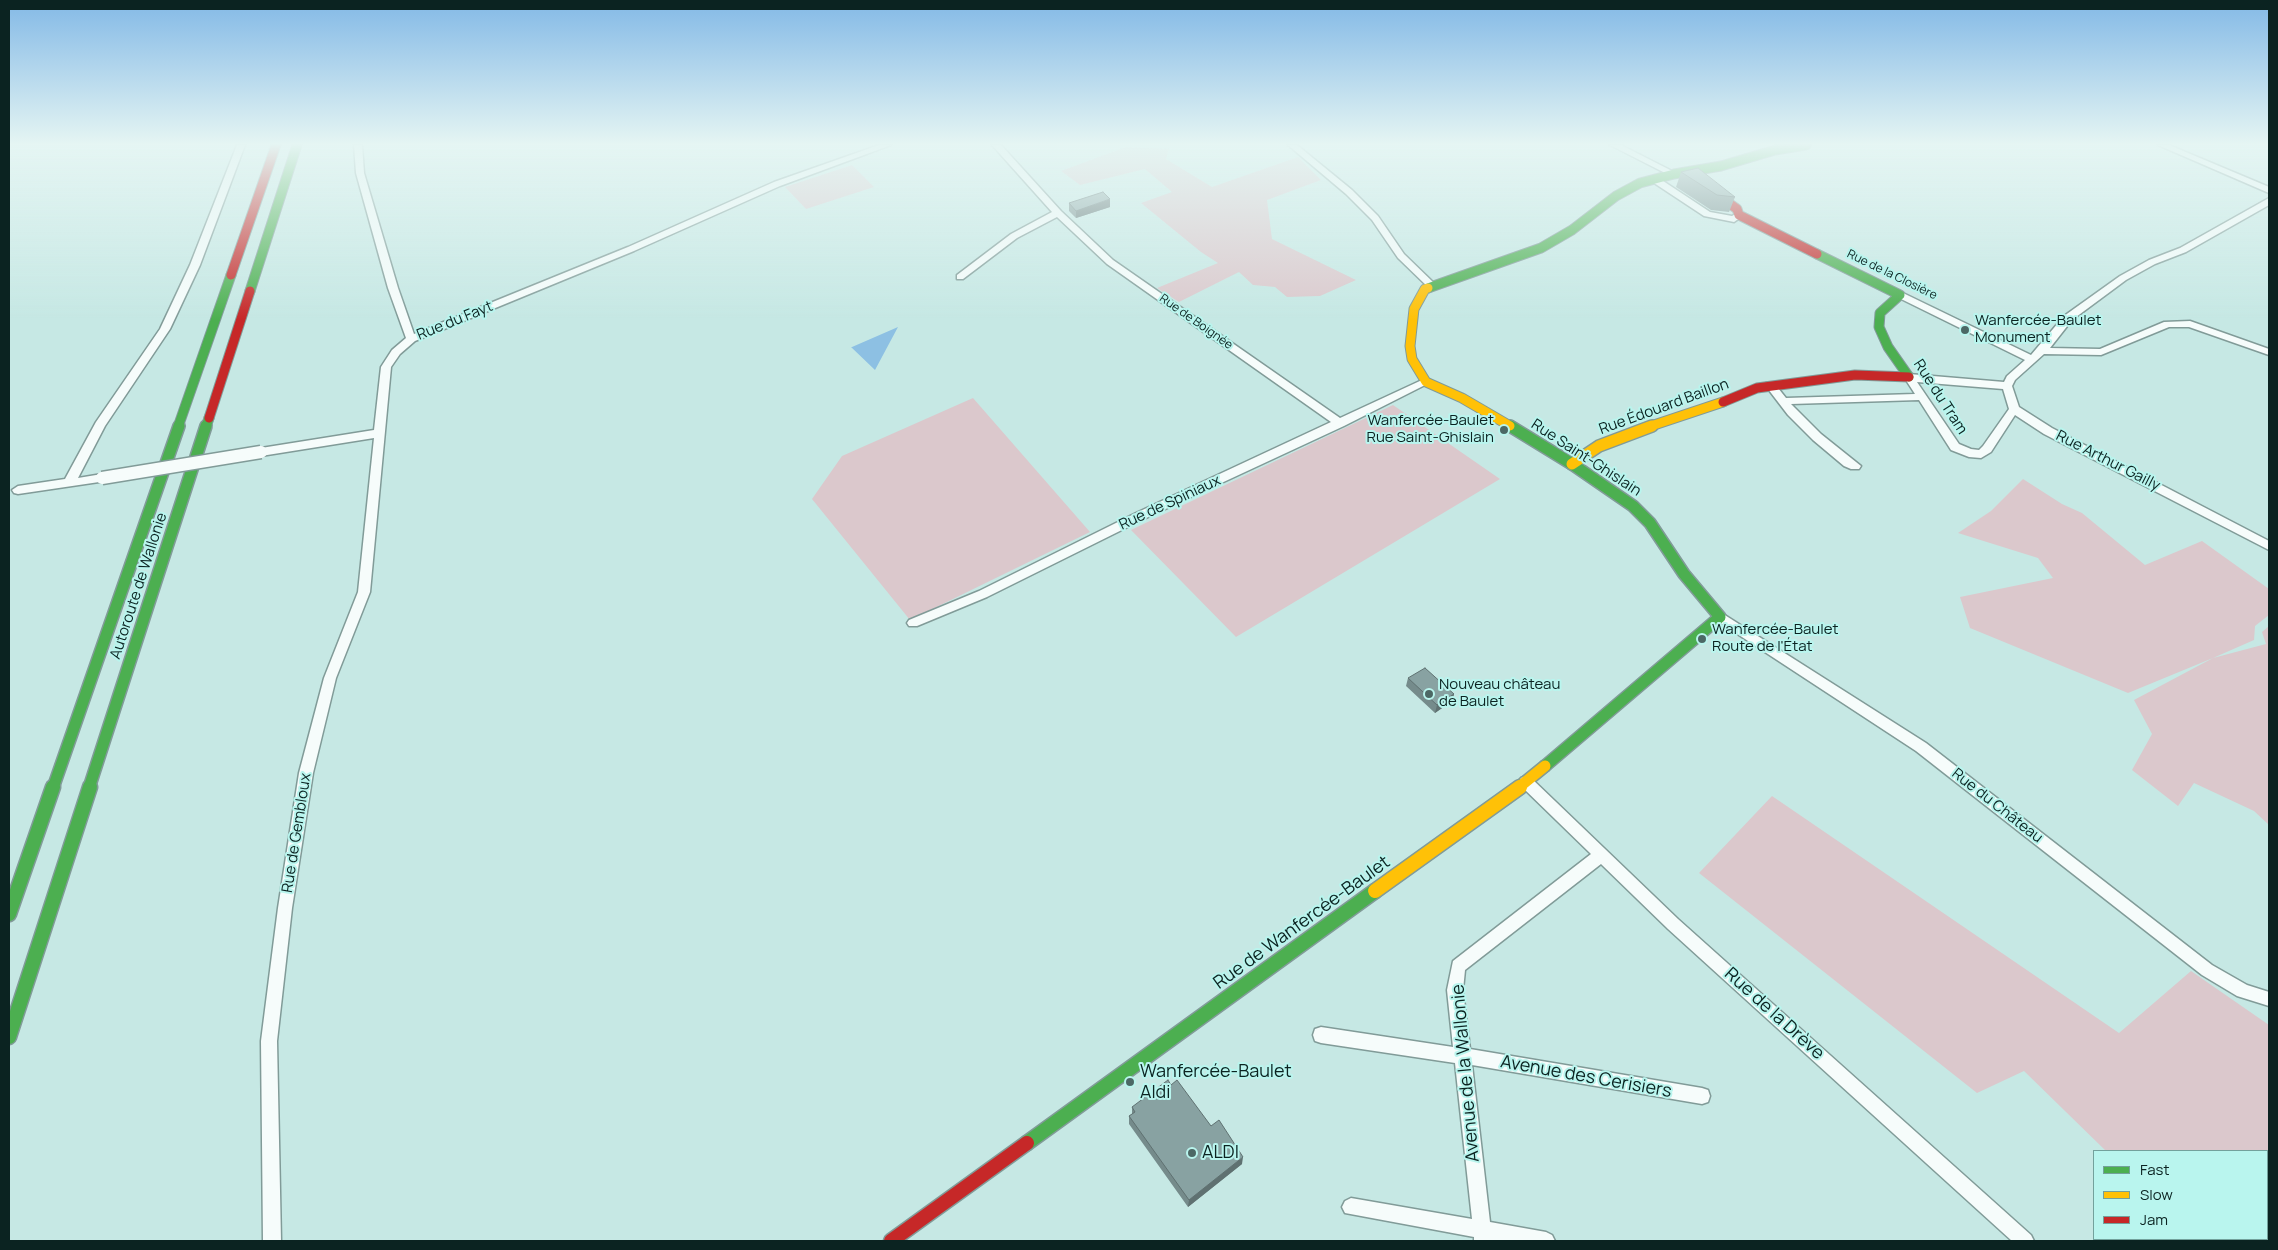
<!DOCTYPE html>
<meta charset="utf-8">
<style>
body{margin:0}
#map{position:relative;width:2278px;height:1250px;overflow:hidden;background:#c6e8e4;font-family:Manrope,sans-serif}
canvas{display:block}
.frame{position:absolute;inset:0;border:10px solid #0b2321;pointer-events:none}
.legend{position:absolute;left:2093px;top:1150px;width:175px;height:90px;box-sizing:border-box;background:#b9f5ee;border:1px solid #73a19c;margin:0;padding:6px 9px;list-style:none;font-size:15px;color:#0b2321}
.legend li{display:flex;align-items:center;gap:10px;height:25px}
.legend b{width:25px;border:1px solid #73a19c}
</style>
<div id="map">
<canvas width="2278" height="1250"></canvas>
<div class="frame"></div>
<ul class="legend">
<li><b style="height:6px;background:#4caf50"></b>Fast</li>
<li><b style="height:6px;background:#ffc107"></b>Slow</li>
<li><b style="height:6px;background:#c62828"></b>Jam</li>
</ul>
</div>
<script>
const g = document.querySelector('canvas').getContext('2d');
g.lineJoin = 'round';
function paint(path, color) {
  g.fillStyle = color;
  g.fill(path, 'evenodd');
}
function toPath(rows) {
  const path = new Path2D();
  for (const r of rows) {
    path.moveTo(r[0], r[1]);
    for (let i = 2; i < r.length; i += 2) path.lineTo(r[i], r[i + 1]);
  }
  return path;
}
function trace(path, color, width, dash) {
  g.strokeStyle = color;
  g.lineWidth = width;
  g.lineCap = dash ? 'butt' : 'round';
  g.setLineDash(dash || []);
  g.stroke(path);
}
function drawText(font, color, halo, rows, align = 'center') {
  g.font = font + ' Manrope,sans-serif';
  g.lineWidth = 4;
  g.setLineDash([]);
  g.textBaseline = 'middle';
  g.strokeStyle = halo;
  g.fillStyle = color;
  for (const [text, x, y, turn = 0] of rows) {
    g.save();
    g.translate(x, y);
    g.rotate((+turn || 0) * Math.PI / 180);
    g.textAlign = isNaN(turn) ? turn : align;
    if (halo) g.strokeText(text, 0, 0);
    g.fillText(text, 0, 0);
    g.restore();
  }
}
paint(toPath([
 [1126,147,1169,149,1166,159,1212,187,1298,157,1321,180,1267,200,1272,239,1356,280,1320,296,1287,297,1275,287,1253,285,1239,272,1179,302,1157,288,1218,263,1201,252,1141,203,1172,192,1145,169,1080,185,1061,171],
 [852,165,874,187,806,209,785,187],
 [973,398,1090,532,910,620,812,499,842,456],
 [1393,405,1500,479,1236,637,1131,530],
 [2023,479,2062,504,2082,513,2145,565,2202,541,2269,589,2269,615,2255,626,2254,640,2213,658,2266,644,2262,632,2269,626,2269,825,2254,811,2194,783,2178,806,2132,770,2152,734,2134,700,2213,658,2128,693,1970,628,1960,597,2053,578,2038,558,1958,533,1991,511],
 [1772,796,2119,1033,2191,971,2269,1025,2269,1241,2196,1241,2194,1239,2267,1239,2267,1151,2106,1151,2024,1071,1977,1093,1699,873]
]), '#dbc8cc');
paint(toPath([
 [898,327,875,370,851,347,852,347]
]), '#8dc0e3');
const street = toPath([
 [237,145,245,145,200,265,170,329,105,426,78,478,102,474,108,478,106,481,18,494,14,493,12,490,18,486,65,479,96,422,160,329,190,265,237,145],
 [354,145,362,145,364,173,398,288,414,334,628,247,774,182,879,145,891,145,780,186,634,251,415,341,400,354,391,367,370,592,336,678,313,773,292,908,277,1041,281,1241,263,1241,261,1041,278,908,299,773,324,678,358,592,374,438,261,456,255,452,261,448,374,430,381,367,392,350,406,338,388,288,356,173,354,145],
 [992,145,1001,145,1061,211,1113,260,1340,418,1422,380,1430,380,1431,382,1344,426,1144,519,987,597,917,626,909,626,907,623,909,620,979,591,1136,513,1331,422,1107,264,1057,217,1017,238,963,279,957,279,957,275,1011,234,1052,212,992,145],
 [1288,145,1297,145,1352,190,1378,216,1404,254,1435,284,1435,288,1429,288,1398,258,1372,220,1346,194,1288,145],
 [1610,145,1621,145,1678,174,1671,176,1610,145],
 [2158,145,2169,145,2269,187,2269,193,2158,145],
 [1651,177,1657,177,1710,212,1732,216,1739,212,1744,215,1734,222,1704,216,1651,181,1651,177],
 [2269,198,2269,205,2186,252,2155,264,2126,280,2072,320,2050,348,2100,349,2164,322,2190,321,2269,349,2269,355,2189,327,2169,327,2101,355,2044,354,2015,380,2012,386,2019,407,2052,428,2269,541,2269,550,2044,434,2015,415,1991,452,1981,458,1969,457,1951,450,1919,400,1791,404,1821,434,1861,466,1859,469,1851,469,1844,466,1813,440,1788,415,1765,385,1766,383,1774,383,1786,398,1915,394,1904,377,1909,374,2004,382,2007,376,2025,360,1897,297,1897,293,1903,293,2031,355,2064,316,2120,276,2149,260,2180,248,2269,198],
 [1917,382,2003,389,2009,409,1983,446,1979,450,1971,449,1959,444,1917,382],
 [1720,612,1926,743,2212,965,2247,985,2269,992,2269,1006,2237,996,2202,975,1916,751,1716,620,1714,617,1716,614,1720,612],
 [1526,776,1531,778,1678,919,2031,1235,2034,1241,2012,1241,1668,929,1601,864,1465,970,1463,990,1470,1049,1702,1088,1708,1090,1710,1096,1708,1102,1702,1104,1472,1065,1490,1222,1546,1232,1552,1235,1555,1241,1474,1241,1474,1237,1345,1213,1342,1207,1345,1201,1351,1198,1472,1219,1455,1063,1321,1043,1315,1041,1313,1035,1315,1029,1321,1027,1453,1047,1447,990,1453,961,1591,854,1521,786,1519,782,1521,778,1526,776]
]);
const fastFar2 = toPath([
 [1817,254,1900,295,1880,313,1879,327,1888,347,1909,377],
 [1428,288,1541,248,1572,230,1616,196,1640,183,1674,174,1721,166,1775,150,1806,145],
 [250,291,297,145],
 [1510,426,1512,427],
 [178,427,231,275],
 [206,427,209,418]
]);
const fastFar1 = toPath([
 [1510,426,1572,464,1633,506,1650,523,1684,574,1720,617,1545,766],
 [53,788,179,426],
 [89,788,206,426]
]);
const fast = toPath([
 [9,914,53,787],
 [9,1037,90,787],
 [1027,1143,1375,891]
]);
const slowFar2 = toPath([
 [1428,288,1425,289,1414,309,1410,346,1412,359,1426,382,1462,398,1510,426],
 [1648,427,1723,402]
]);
const slowFar1 = toPath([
 [1572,464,1599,446,1652,426],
 [1518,788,1545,766]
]);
const slow = toPath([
 [1375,891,1520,787]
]);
const jamFar1 = toPath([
 [1712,191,1737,209,1739,215,1817,254],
 [231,275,276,145],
 [1723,402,1757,388,1855,375,1909,377],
 [209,418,250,291]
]);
const jam = toPath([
 [891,1241,1027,1143]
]);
trace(street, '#819b98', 3);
trace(fastFar2, '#819b98', 11);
trace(fastFar1, '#819b98', 14);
trace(fast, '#819b98', 17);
trace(slowFar2, '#819b98', 11);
trace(slowFar1, '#819b98', 14);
trace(slow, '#819b98', 17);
trace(jamFar1, '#819b98', 11);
trace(jam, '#819b98', 17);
paint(street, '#f6fcfb');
trace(fastFar2, '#4caf50', 9);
trace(fastFar1, '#4caf50', 11);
trace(fast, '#4caf50', 14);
trace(slowFar2, '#ffc107', 9);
trace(slowFar1, '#ffc107', 11);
trace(slow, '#ffc107', 14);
trace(jamFar1, '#c62828', 9);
trace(jam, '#c62828', 14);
const streetBridge = toPath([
 [102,478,261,452]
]);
trace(streetBridge, '#819b98', 15, []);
trace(streetBridge, '#f6fcfb', 12);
paint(toPath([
 [1681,172,1735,197,1729,212,1711,210,1676,187],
 [1069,203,1110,207,1076,218,1069,211],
 [1408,678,1454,694,1452,701,1435,713,1406,686],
 [1171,1085,1211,1126,1242,1164,1188,1207,1129,1124,1129,1116,1132,1114,1132,1107]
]), '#758b8b');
paint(toPath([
 [1110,199,1110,207,1076,218,1076,211],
 [1454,694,1452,701,1435,713,1437,705],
 [1243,1157,1242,1164,1188,1207,1189,1200]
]), '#5f7171');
const building = toPath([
 [1698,168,1735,197,1717,195,1681,172,1698,168],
 [1103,192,1110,199,1076,211,1069,203,1103,192],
 [1425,668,1454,694,1437,705,1408,678,1425,668],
 [1168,1080,1171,1085,1177,1080,1211,1126,1219,1120,1243,1157,1189,1200,1129,1116,1135,1112,1132,1107,1168,1080]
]);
paint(building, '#88a2a2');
trace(building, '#5f7171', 1);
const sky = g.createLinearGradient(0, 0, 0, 320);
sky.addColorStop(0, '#83b9e6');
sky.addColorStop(0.45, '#e5f5f3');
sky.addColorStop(1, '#e5f5f300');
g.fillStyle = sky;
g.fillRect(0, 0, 2278, 320);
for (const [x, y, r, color] of [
 [1965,330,5,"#4c6865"],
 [1504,430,5,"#4c6865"],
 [1702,639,5,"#4c6865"],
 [1429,694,5,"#4c6865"],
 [1130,1082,5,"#4c6865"],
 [1192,1153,5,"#4c6865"]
]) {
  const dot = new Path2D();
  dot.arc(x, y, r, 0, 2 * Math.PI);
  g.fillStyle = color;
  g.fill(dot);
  trace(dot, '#b9f5ee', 2);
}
drawText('12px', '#0b2321', '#b9f5ee', [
 ["Rue de la Closière",1892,275,26],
 ["Rue de Boignée",1196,322,35]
]);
drawText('15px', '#0b2321', '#b9f5ee', [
 ["Rue du Fayt",455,321,-22],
 ["Rue du Tram",1940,397,57],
 ["Rue Édouard Baillon",1664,407,-20],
 ["Rue Saint-Ghislain",1586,458,33],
 ["Rue Arthur Gailly",2108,461,27],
 ["Rue de Spiniaux",1170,503,-25],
 ["Autoroute de Wallonie",139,586,-72],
 ["Rue du Château",1997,806,38],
 ["Rue de Gembloux",297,833,-81]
]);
drawText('15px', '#0b2321', '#b9f5ee', [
 ["Wanfercée-Baulet",1975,321],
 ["Monument",1975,338],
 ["Wanfercée-Baulet",1494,421,"right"],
 ["Rue Saint-Ghislain",1494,438,"right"],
 ["Wanfercée-Baulet",1712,630],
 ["Route de l'État",1712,647],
 ["Nouveau château",1439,685],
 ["de Baulet",1439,702]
], 'left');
drawText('18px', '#0b2321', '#b9f5ee', [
 ["Rue de Wanfercée-Baulet",1302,923,-36],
 ["Rue de la Drève",1774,1014,42],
 ["Avenue de la Wallonie",1466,1073,-95],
 ["Avenue des Cerisiers",1586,1077,10]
]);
drawText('18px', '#0b2321', '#b9f5ee', [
 ["Wanfercée-Baulet",1140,1072],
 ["Aldi",1140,1093],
 ["ALDI",1202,1153]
], 'left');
</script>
